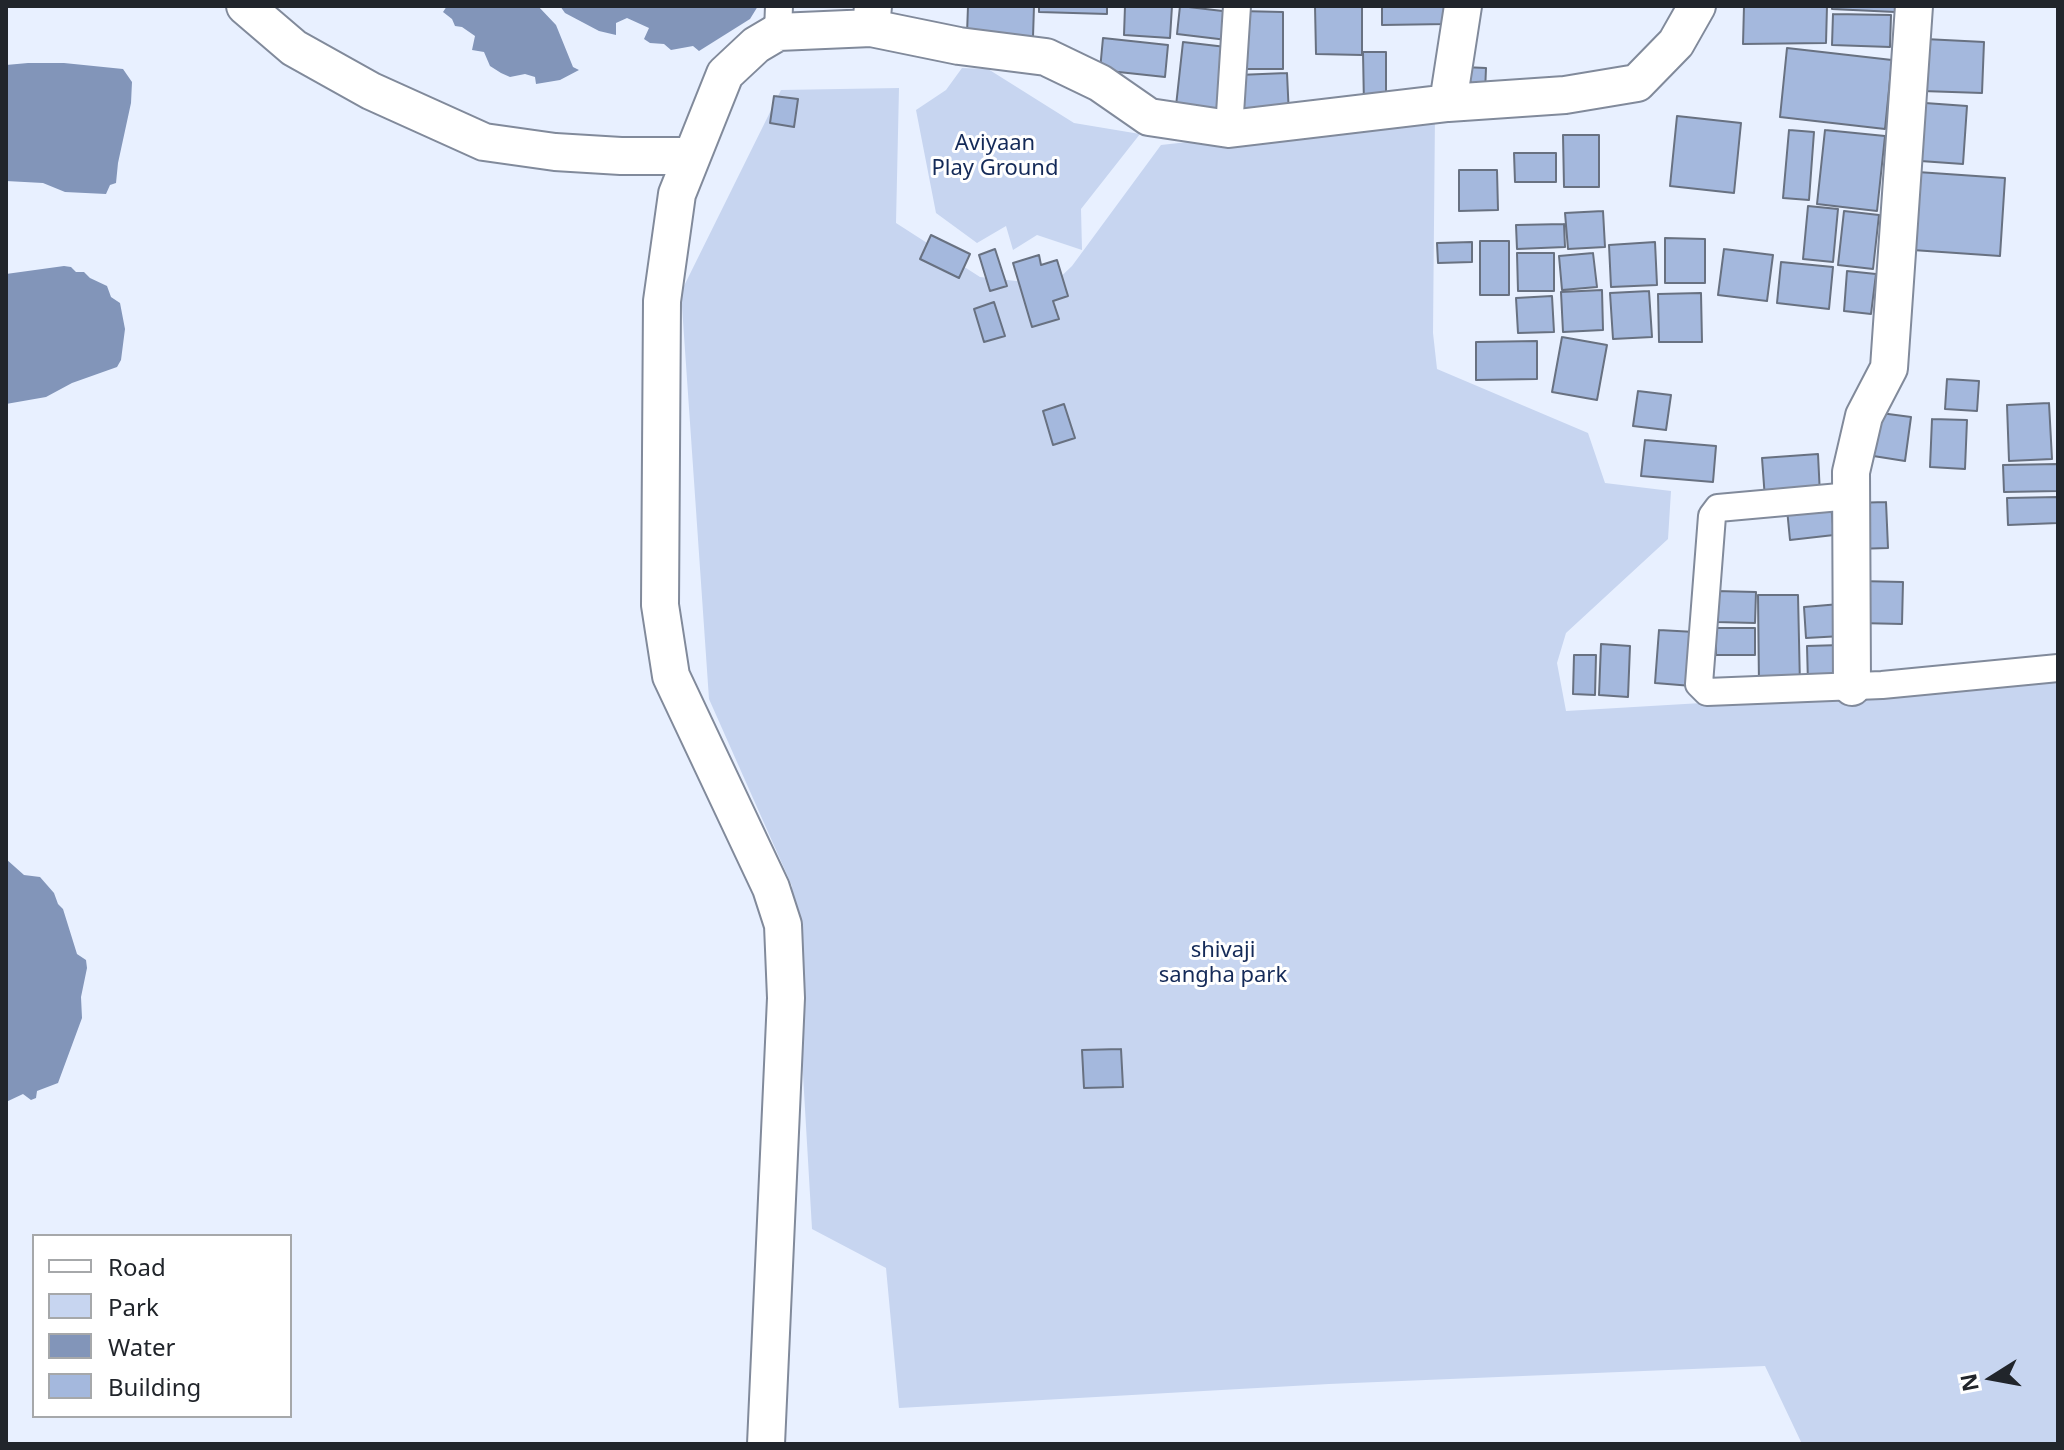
<!DOCTYPE html>
<style>
body{margin:0}
#map{position:relative;width:2064px;height:1450px;overflow:hidden;background:#e8f0ff;font-family:"Noto Sans",sans-serif}
canvas{display:block}
.frame{position:absolute;inset:0;border:8px solid #21252b;pointer-events:none}
.legend{position:absolute;left:32px;top:1234px;width:260px;height:184px;box-sizing:border-box;background:#fff;border:2px solid #a6a8aa;margin:0;padding:10px 14px;list-style:none;font-size:24px;color:#21252b}
.legend li{display:flex;align-items:center;gap:16px;height:40px}
.legend b{width:40px;border:2px solid #a6a8aa}
.north{position:absolute;left:1952px;top:1338px;width:80px;height:80px;-webkit-text-stroke:6px #fff;paint-order:stroke;rotate:259deg;font-size:22px;font-weight:700;line-height:32px;text-align:center;color:#21252b}
.north::after{content:'';display:block;margin:auto;width:28px;height:36px;background:#21252b;clip-path:polygon(50% 0,100% 100%,50% 72%,0 100%)}
</style>
<div id="map">
<canvas width="2064" height="1450"></canvas>
<div class="frame"></div>
<ul class="legend">
<li><b style="height:10px;background:#fff"></b>Road</li>
<li><b style="height:22px;background:#c7d5f0"></b>Park</li>
<li><b style="height:22px;background:#8295b9"></b>Water</li>
<li><b style="height:22px;background:#a4b8dd"></b>Building</li>
</ul>
<div class="north">N</div>
</div>
<script>
const g = document.querySelector('canvas').getContext('2d');
g.lineJoin = 'round';
function paint(path, color) {
  g.fillStyle = color;
  g.fill(path, 'evenodd');
}
function toPath(rows) {
  const path = new Path2D();
  for (const r of rows) {
    path.moveTo(r[0], r[1]);
    for (let i = 2; i < r.length; i += 2) path.lineTo(r[i], r[i + 1]);
  }
  return path;
}
function trace(path, color, width, dash) {
  g.strokeStyle = color;
  g.lineWidth = width;
  g.lineCap = dash ? 'butt' : 'round';
  g.setLineDash(dash || []);
  g.stroke(path);
}
function drawText(font, color, halo, rows, align = 'center') {
  g.font = font + ' "Noto Sans",sans-serif';
  g.lineWidth = 6;
  g.setLineDash([]);
  g.textBaseline = 'middle';
  g.strokeStyle = halo;
  g.fillStyle = color;
  for (const [text, x, y, turn = 0] of rows) {
    g.save();
    g.translate(x, y);
    g.rotate((+turn || 0) * Math.PI / 180);
    g.textAlign = isNaN(turn) ? turn : align;
    if (halo) g.strokeText(text, 0, 0);
    g.fillText(text, 0, 0);
    g.restore();
  }
}
paint(toPath([
 [962,68,988,69,1074,123,1140,134,1081,209,1082,250,1037,235,1013,250,1006,226,977,243,936,213,916,110,946,90],
 [899,88,896,223,980,277,1052,285,1072,266,1161,145,1435,114,1433,333,1437,369,1588,433,1605,483,1671,491,1668,539,1566,633,1557,663,1566,711,2058,682,2058,1444,1802,1444,1765,1366,1329,1384,899,1408,886,1268,812,1229,792,886,709,699,681,292,781,90]
]), '#c7d5f0');
paint(toPath([
 [447,6,538,6,556,25,573,67,579,70,560,80,536,84,535,77,525,74,510,77,501,73,490,66,484,52,472,50,475,36,462,27,455,26,452,19,443,12],
 [560,6,758,6,750,19,699,51,693,46,671,50,664,44,650,43,644,39,649,28,627,18,616,23,616,35,599,31,565,13],
 [28,63,64,63,123,69,132,82,131,103,118,163,116,183,110,185,106,194,65,192,43,183,6,181,6,65],
 [64,266,71,267,76,272,84,272,90,278,107,286,111,297,120,303,125,329,121,360,117,367,72,383,46,397,6,404,6,274],
 [6,859,24,875,40,877,54,893,58,904,63,909,77,954,86,960,87,968,81,997,82,1018,58,1083,37,1091,36,1098,31,1100,23,1094,6,1102]
]), '#8295b9');
const building = toPath([
 [968,6,1034,6,1033,37,967,34,968,6],
 [1039,6,1107,6,1107,14,1039,12,1039,6],
 [1125,6,1172,6,1170,38,1124,35,1125,6],
 [1180,6,1231,12,1227,40,1177,34,1180,6],
 [1315,6,1362,6,1362,55,1316,54,1315,6],
 [1382,6,1446,6,1447,24,1382,25,1382,6],
 [1744,6,1827,6,1826,43,1743,44,1744,6],
 [1832,6,1895,6,1895,12,1832,9,1832,6],
 [1240,11,1283,12,1283,69,1240,69,1240,11],
 [1833,14,1891,15,1890,47,1832,45,1833,14],
 [1103,38,1168,45,1165,77,1100,70,1103,38],
 [1925,39,1984,42,1982,93,1922,91,1925,39],
 [1183,42,1226,47,1218,120,1175,115,1183,42],
 [1787,48,1892,60,1885,129,1780,117,1787,48],
 [1363,52,1386,52,1386,106,1364,106,1363,52],
 [1463,67,1486,68,1485,93,1463,93,1463,67],
 [1287,73,1289,116,1239,118,1238,75,1287,73],
 [774,96,798,99,794,127,770,123,774,96],
 [1911,102,1967,106,1963,164,1906,160,1911,102],
 [1677,116,1741,123,1734,193,1670,186,1677,116],
 [1789,130,1814,132,1809,200,1783,198,1789,130],
 [1825,130,1885,136,1877,211,1817,204,1825,130],
 [1563,135,1599,135,1599,187,1564,187,1563,135],
 [1514,153,1556,153,1556,182,1515,182,1514,153],
 [1459,170,1497,170,1498,210,1459,211,1459,170],
 [1903,171,2005,178,2000,256,1898,249,1903,171],
 [1808,206,1838,209,1833,262,1803,259,1808,206],
 [1603,211,1605,247,1568,249,1565,213,1603,211],
 [1844,211,1879,215,1873,269,1838,265,1844,211],
 [1564,224,1565,247,1517,249,1516,225,1564,224],
 [931,235,970,254,959,278,920,259,931,235],
 [1665,238,1705,239,1705,283,1665,283,1665,238],
 [1480,241,1509,241,1509,295,1480,295,1480,241],
 [1472,242,1472,262,1438,263,1437,243,1472,242],
 [1655,242,1657,285,1611,287,1609,245,1655,242],
 [995,249,1007,286,990,291,979,255,995,249],
 [1724,249,1773,255,1767,301,1718,295,1724,249],
 [1517,253,1554,253,1554,291,1518,291,1517,253],
 [1593,253,1597,287,1562,290,1559,256,1593,253],
 [1039,255,1041,265,1057,260,1068,296,1053,301,1059,319,1032,327,1013,263,1039,255],
 [1781,262,1833,267,1829,309,1777,303,1781,262],
 [1847,271,1876,274,1871,314,1844,311,1847,271],
 [1602,290,1603,330,1563,332,1561,292,1602,290],
 [1649,291,1652,337,1613,339,1610,293,1649,291],
 [1701,293,1702,342,1659,342,1658,294,1701,293],
 [1552,296,1554,332,1518,333,1516,298,1552,296],
 [994,302,1005,336,984,342,974,309,994,302],
 [1562,337,1607,345,1597,400,1552,392,1562,337],
 [1537,341,1537,379,1476,380,1476,342,1537,341],
 [1947,379,1979,381,1977,411,1945,409,1947,379],
 [1638,391,1671,395,1666,430,1633,426,1638,391],
 [2049,403,2052,459,2009,461,2007,405,2049,403],
 [1064,404,1075,438,1053,445,1043,411,1064,404],
 [1873,412,1911,417,1905,461,1867,455,1873,412],
 [1932,419,1967,420,1965,469,1930,467,1932,419],
 [1645,440,1716,446,1713,482,1641,476,1645,440],
 [1818,454,1820,495,1765,499,1762,458,1818,454],
 [2058,464,2058,491,2004,492,2003,465,2058,464],
 [2058,497,2058,523,2008,525,2007,498,2058,497],
 [1886,502,1888,548,1855,549,1853,503,1886,502],
 [1831,505,1834,535,1790,540,1787,509,1831,505],
 [1859,581,1903,582,1902,624,1859,623,1859,581],
 [1716,591,1756,592,1755,623,1716,622,1716,591],
 [1758,595,1798,595,1800,686,1759,686,1758,595],
 [1840,604,1842,636,1806,638,1804,607,1840,604],
 [1716,628,1755,628,1755,655,1716,655,1716,628],
 [1659,630,1695,632,1692,686,1655,683,1659,630],
 [1601,644,1630,646,1628,697,1599,695,1601,644],
 [1841,645,1842,683,1808,684,1807,646,1841,645],
 [1574,655,1596,655,1595,695,1573,694,1574,655],
 [1121,1049,1123,1087,1084,1088,1082,1050,1121,1049]
]);
paint(building, '#a4b8dd');
trace(building, '#687181', 2);
const street = toPath([
 [778,32,779,6],
 [1229,129,1237,6],
 [1851,496,1718,508,1712,516,1699,684,1707,692,1882,685,2058,668]
]);
const secondary = toPath([
 [245,6,294,48,371,91,484,142,555,152,621,156,692,156],
 [871,28,959,46,1046,57,1100,83,1149,117,1229,129,1448,103,1565,95,1637,83,1676,43,1697,6],
 [1448,103,1463,6],
 [1852,687,1851,472,1864,416,1889,368,1914,6],
 [766,1444,786,998,783,925,771,888,671,676,660,605,662,301,677,194,725,74,756,45,778,32,871,28,873,6]
]);
trace(street, '#818a9b', 30);
trace(secondary, '#818a9b', 40);
trace(street, '#fff', 26);
trace(secondary, '#fff', 36);
drawText('22px', '#142a58', '#fff', [
 ["Aviyaan",995,144],
 ["Play Ground",995,169],
 ["shivaji",1223,951],
 ["sangha park",1223,976]
]);
</script>
